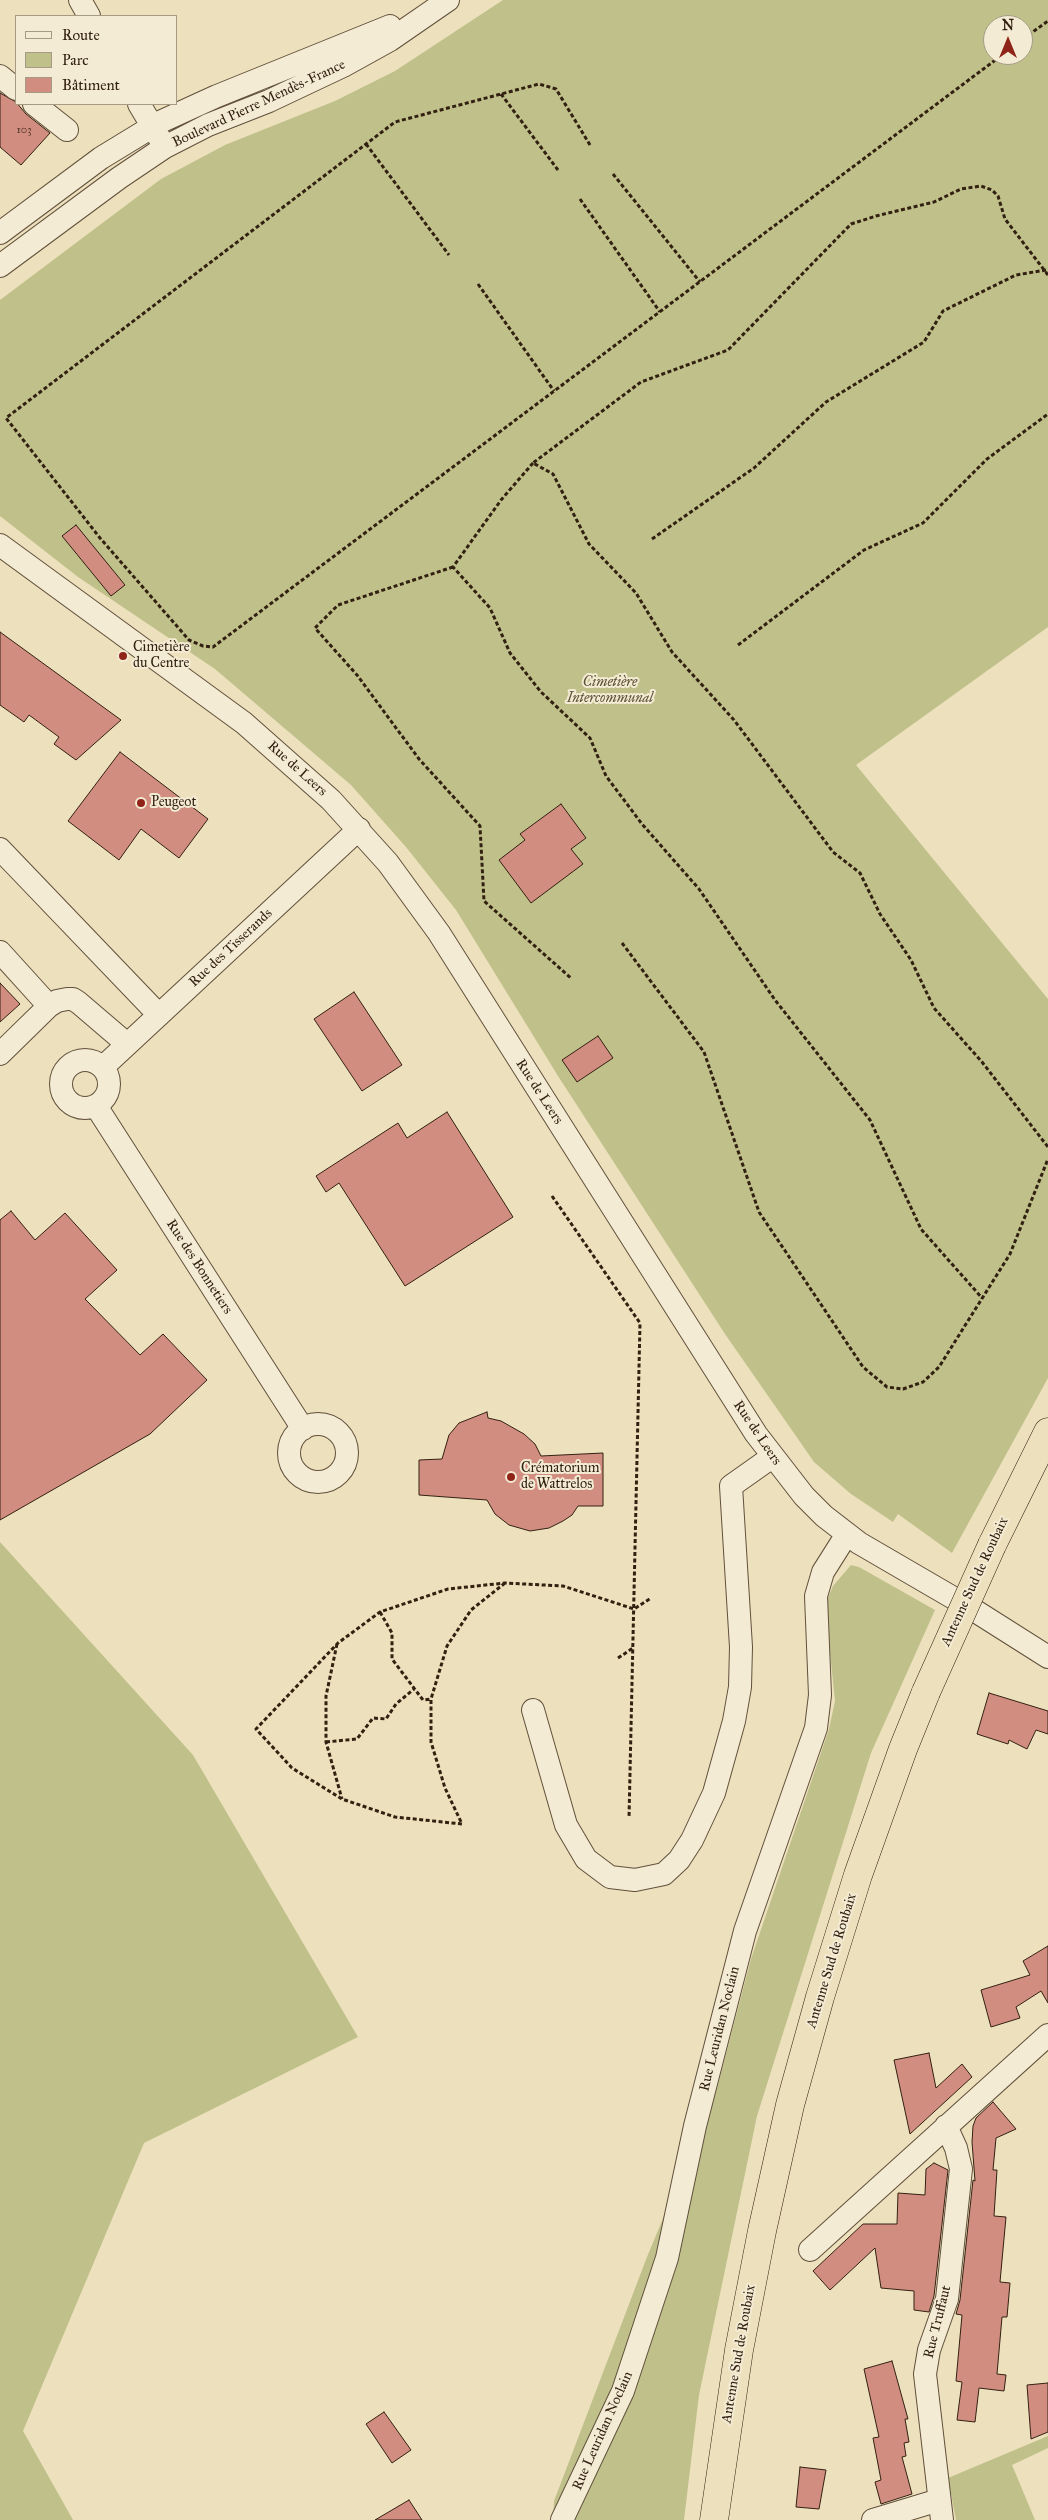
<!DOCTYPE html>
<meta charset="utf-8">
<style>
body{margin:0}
#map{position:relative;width:1048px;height:2520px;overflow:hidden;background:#ede0bc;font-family:"IM FELL Great Primer",serif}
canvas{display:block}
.legend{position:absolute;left:15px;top:15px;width:162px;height:90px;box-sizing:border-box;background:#f3ebd3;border:1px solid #a69a85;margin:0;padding:6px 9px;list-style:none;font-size:15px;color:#322011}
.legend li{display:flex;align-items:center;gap:10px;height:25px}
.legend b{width:25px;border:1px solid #a69a85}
.north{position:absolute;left:983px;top:15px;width:50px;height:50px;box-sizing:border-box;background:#f3ebd3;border:1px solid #a69a85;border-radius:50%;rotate:0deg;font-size:14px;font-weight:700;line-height:20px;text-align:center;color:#322011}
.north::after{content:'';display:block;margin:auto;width:18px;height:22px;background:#8f2418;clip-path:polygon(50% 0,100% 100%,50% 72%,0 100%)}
</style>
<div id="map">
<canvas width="1048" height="2520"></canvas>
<ul class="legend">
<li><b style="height:6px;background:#f3ebd3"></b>Route</li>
<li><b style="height:14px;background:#c0c08b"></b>Parc</li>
<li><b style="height:14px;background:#d28d81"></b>Bâtiment</li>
</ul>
<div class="north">N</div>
</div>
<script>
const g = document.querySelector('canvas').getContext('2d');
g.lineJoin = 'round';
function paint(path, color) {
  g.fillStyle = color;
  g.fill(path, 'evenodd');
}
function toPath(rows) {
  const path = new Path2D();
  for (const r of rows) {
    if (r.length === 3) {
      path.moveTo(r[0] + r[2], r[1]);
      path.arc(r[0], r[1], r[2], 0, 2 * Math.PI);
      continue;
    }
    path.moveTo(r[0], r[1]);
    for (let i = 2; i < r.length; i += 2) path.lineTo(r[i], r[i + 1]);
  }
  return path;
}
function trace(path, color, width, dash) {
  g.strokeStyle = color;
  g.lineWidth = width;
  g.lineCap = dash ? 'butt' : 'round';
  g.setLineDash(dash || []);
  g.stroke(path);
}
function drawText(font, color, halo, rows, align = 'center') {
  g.font = font + ' "IM FELL Great Primer",serif';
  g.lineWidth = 4;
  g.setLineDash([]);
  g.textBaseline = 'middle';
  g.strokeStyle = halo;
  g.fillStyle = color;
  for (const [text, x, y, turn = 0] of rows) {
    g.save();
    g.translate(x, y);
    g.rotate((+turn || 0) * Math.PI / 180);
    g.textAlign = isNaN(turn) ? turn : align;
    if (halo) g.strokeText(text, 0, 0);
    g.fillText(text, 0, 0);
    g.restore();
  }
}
paint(toPath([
 [503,0,1048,0,1048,627,856,765,1048,999,1048,1378,952,1553,898,1514,893,1522,851,1494,814,1462,725,1334,558,1076,456,910,406,847,351,785,215,669,78,577,0,516,0,300,161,179,225,145,335,101,395,71],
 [993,25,1023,25,1023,55,993,55],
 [0,1542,193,1755,358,2037,144,2143,23,2431,73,2520,0,2520],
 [851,1565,859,1567,935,1610,871,1753,757,2116,699,2395,684,2520,553,2520,554,2501,647,2257,717,2088,751,1959,829,1729,835,1701,825,1604,833,1586],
 [1048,2436,1048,2448,1012,2465,1035,2520,956,2520,948,2478]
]), '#c0c08b');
const building = toPath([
 [0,93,16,102,26,114,50,133,21,165,0,147,0,93],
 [76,525,125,585,111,596,62,536,76,525],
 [0,632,121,720,76,760,54,744,59,737,29,715,24,722,0,705,0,632],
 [120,752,208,819,179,858,141,829,119,860,68,821,120,752],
 [561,804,586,838,571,849,583,864,531,903,499,860,525,840,520,834,561,804],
 [0,983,20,1004,0,1022,0,983],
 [354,992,402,1065,362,1091,314,1019,354,992],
 [598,1036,613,1058,577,1082,562,1060,598,1036],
 [447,1112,513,1217,405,1286,339,1183,326,1192,316,1176,398,1123,407,1138,447,1112],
 [11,1211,35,1240,65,1213,117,1270,85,1299,140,1355,163,1334,207,1380,150,1434,0,1520,0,1220,11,1211],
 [487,1412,488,1418,501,1421,524,1434,535,1444,541,1456,603,1453,603,1506,578,1506,572,1515,563,1521,549,1528,530,1531,509,1525,495,1514,487,1500,419,1495,419,1460,442,1459,449,1435,459,1423,487,1412],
 [989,1693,1048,1711,1048,1734,1036,1730,1027,1749,1009,1740,1008,1744,977,1734,989,1693],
 [1048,1946,1048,2003,1041,1991,1016,2007,1020,2018,991,2027,981,1990,1030,1975,1023,1961,1048,1946],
 [929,2053,936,2088,962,2064,972,2077,910,2134,894,2060,929,2053],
 [993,2102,1016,2129,996,2138,993,2170,997,2170,994,2216,1006,2217,1000,2282,1010,2283,1007,2317,1002,2317,997,2374,1006,2375,1004,2391,979,2388,975,2422,957,2420,962,2382,956,2381,962,2315,956,2314,960,2300,973,2180,975,2181,972,2142,973,2126,976,2118,993,2102],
 [934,2163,948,2170,934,2296,929,2312,914,2310,914,2291,881,2288,875,2248,830,2290,813,2271,863,2224,897,2224,898,2193,925,2195,926,2169,934,2163],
 [892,2361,908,2419,905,2419,909,2442,904,2443,906,2456,902,2457,912,2494,881,2504,875,2482,881,2480,873,2438,879,2437,864,2369,892,2361],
 [1048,2383,1048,2432,1031,2439,1027,2385,1048,2383],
 [384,2412,411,2450,392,2463,366,2424,384,2412],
 [800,2467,826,2470,819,2509,796,2507,800,2467],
 [409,2500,422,2520,375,2520,409,2500]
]);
paint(building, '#d28d81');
trace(building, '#322011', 1);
const minor = toPath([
 [80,0,89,16],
 [0,76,16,89],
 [34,104,67,130],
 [139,104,160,139],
 [0,233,101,158,160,122,217,96,390,26],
 [0,266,119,178,165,147,208,125,269,101,343,66,390,40,448,0],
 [0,545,244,723,331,800,388,863,439,933,756,1434,804,1496,824,1516,859,1543,969,1607,1048,1657],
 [0,849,159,1015],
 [0,952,49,1006],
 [0,1054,49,1006,57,1001,67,999,73,999,79,1003,127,1044],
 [85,1084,24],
 [103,1067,359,829],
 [96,1106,303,1429],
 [318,1453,29],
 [533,1710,566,1825,586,1859,610,1877,635,1880,664,1874,679,1860,692,1840,714,1793,734,1721,740,1687,741,1647,731,1486,772,1457],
 [810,2250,1048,2035],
 [562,2520,623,2391,667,2258,695,2126,745,1931,816,1728,820,1695,816,1596,823,1572,847,1534],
 [873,2520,939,2500],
 [942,2520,925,2374,929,2350,947,2299,961,2169,956,2148,946,2126]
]);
const highway = toPath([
 [992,1545,1048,1432],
 [714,2520,739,2350,762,2231,790,2105,820,1997,858,1875,903,1749,926,1692]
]);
trace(minor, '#61503c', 24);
trace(highway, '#322011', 29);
trace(toPath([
 [1023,39,1048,21],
 [501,94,558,170],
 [366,144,449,255],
 [590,145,556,89,539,84,395,122,6,418,100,538,189,640,203,646,213,647,1002,55],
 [613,174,700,282],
 [580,199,660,312],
 [1048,275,1005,219,998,196,992,190,981,186,961,189,934,202,876,216,851,224,728,350,641,382,533,463,553,474,589,544,636,593,672,652,734,720,833,852,860,873,880,914,911,960,934,1008,982,1062,1048,1147],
 [478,284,554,391],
 [533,463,501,500,453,567,490,608,510,653,541,692,590,738,606,776,642,824,699,889,775,1000,870,1120,921,1229,982,1298],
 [652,539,754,468,826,402,924,342,943,311,1016,275,1046,270],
 [453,567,338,605,315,628,357,675,419,759,480,826,484,901,572,979],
 [738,645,864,550,923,523,987,459,1048,414],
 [622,943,704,1052,759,1212,863,1367,887,1387,903,1389,923,1382,939,1367,1010,1254,1048,1159],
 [552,1196,640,1323,629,1818],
 [505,1583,471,1610,447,1646,431,1699,431,1742,445,1788,462,1824,395,1817,342,1799,292,1768,256,1729,338,1643,380,1612,448,1589,505,1583,563,1586,634,1609,651,1598],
 [380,1612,392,1633,392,1659,423,1700,431,1699],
 [337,1644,326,1696,326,1742,342,1799],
 [618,1658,633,1648],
 [326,1742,357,1739,373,1718,386,1719,396,1704,414,1689]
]), '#322011', 3, [4, 2.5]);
trace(minor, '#f3ebd3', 22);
trace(highway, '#ede0bc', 28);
const highwayBridge = toPath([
 [926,1692,992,1545]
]);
trace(highwayBridge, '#322011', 29, []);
trace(highwayBridge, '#ede0bc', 28);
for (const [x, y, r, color] of [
 [123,656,5,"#8f2418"],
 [141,803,5,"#8f2418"],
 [511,1477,5,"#8f2418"]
]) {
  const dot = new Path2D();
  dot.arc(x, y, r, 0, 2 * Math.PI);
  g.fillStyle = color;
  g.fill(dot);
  trace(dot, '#f3ebd3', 2);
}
drawText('11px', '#5a3b2d', null, [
 ["103",24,130]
]);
drawText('14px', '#322011', '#f3ebd3', [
 ["Boulevard Pierre Mendès-France",259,104,-25],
 ["Rue de Leers",297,769,42],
 ["Rue des Tisserands",231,948,-43],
 ["Rue de Leers",539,1092,57],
 ["Rue des Bonnetiers",199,1267,57],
 ["Rue de Leers",757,1433,56],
 ["Antenne Sud de Roubaix",975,1582,-65],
 ["Antenne Sud de Roubaix",832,1961,-73],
 ["Rue Leuridan Noclain",720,2029,-76],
 ["Rue Truffaut",938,2322,-76],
 ["Antenne Sud de Roubaix",739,2354,-80],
 ["Rue Leuridan Noclain",603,2431,-66]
]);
drawText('14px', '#322011', '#f3ebd3', [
 ["Cimetière",133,648],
 ["du Centre",133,664],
 ["Peugeot",151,803],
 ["Crématorium",521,1469],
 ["de Wattrelos",521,1485]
], 'left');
drawText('italic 14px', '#5d5036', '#f3ebd3', [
 ["Cimetière",610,683],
 ["Intercommunal",610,699]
]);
</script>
